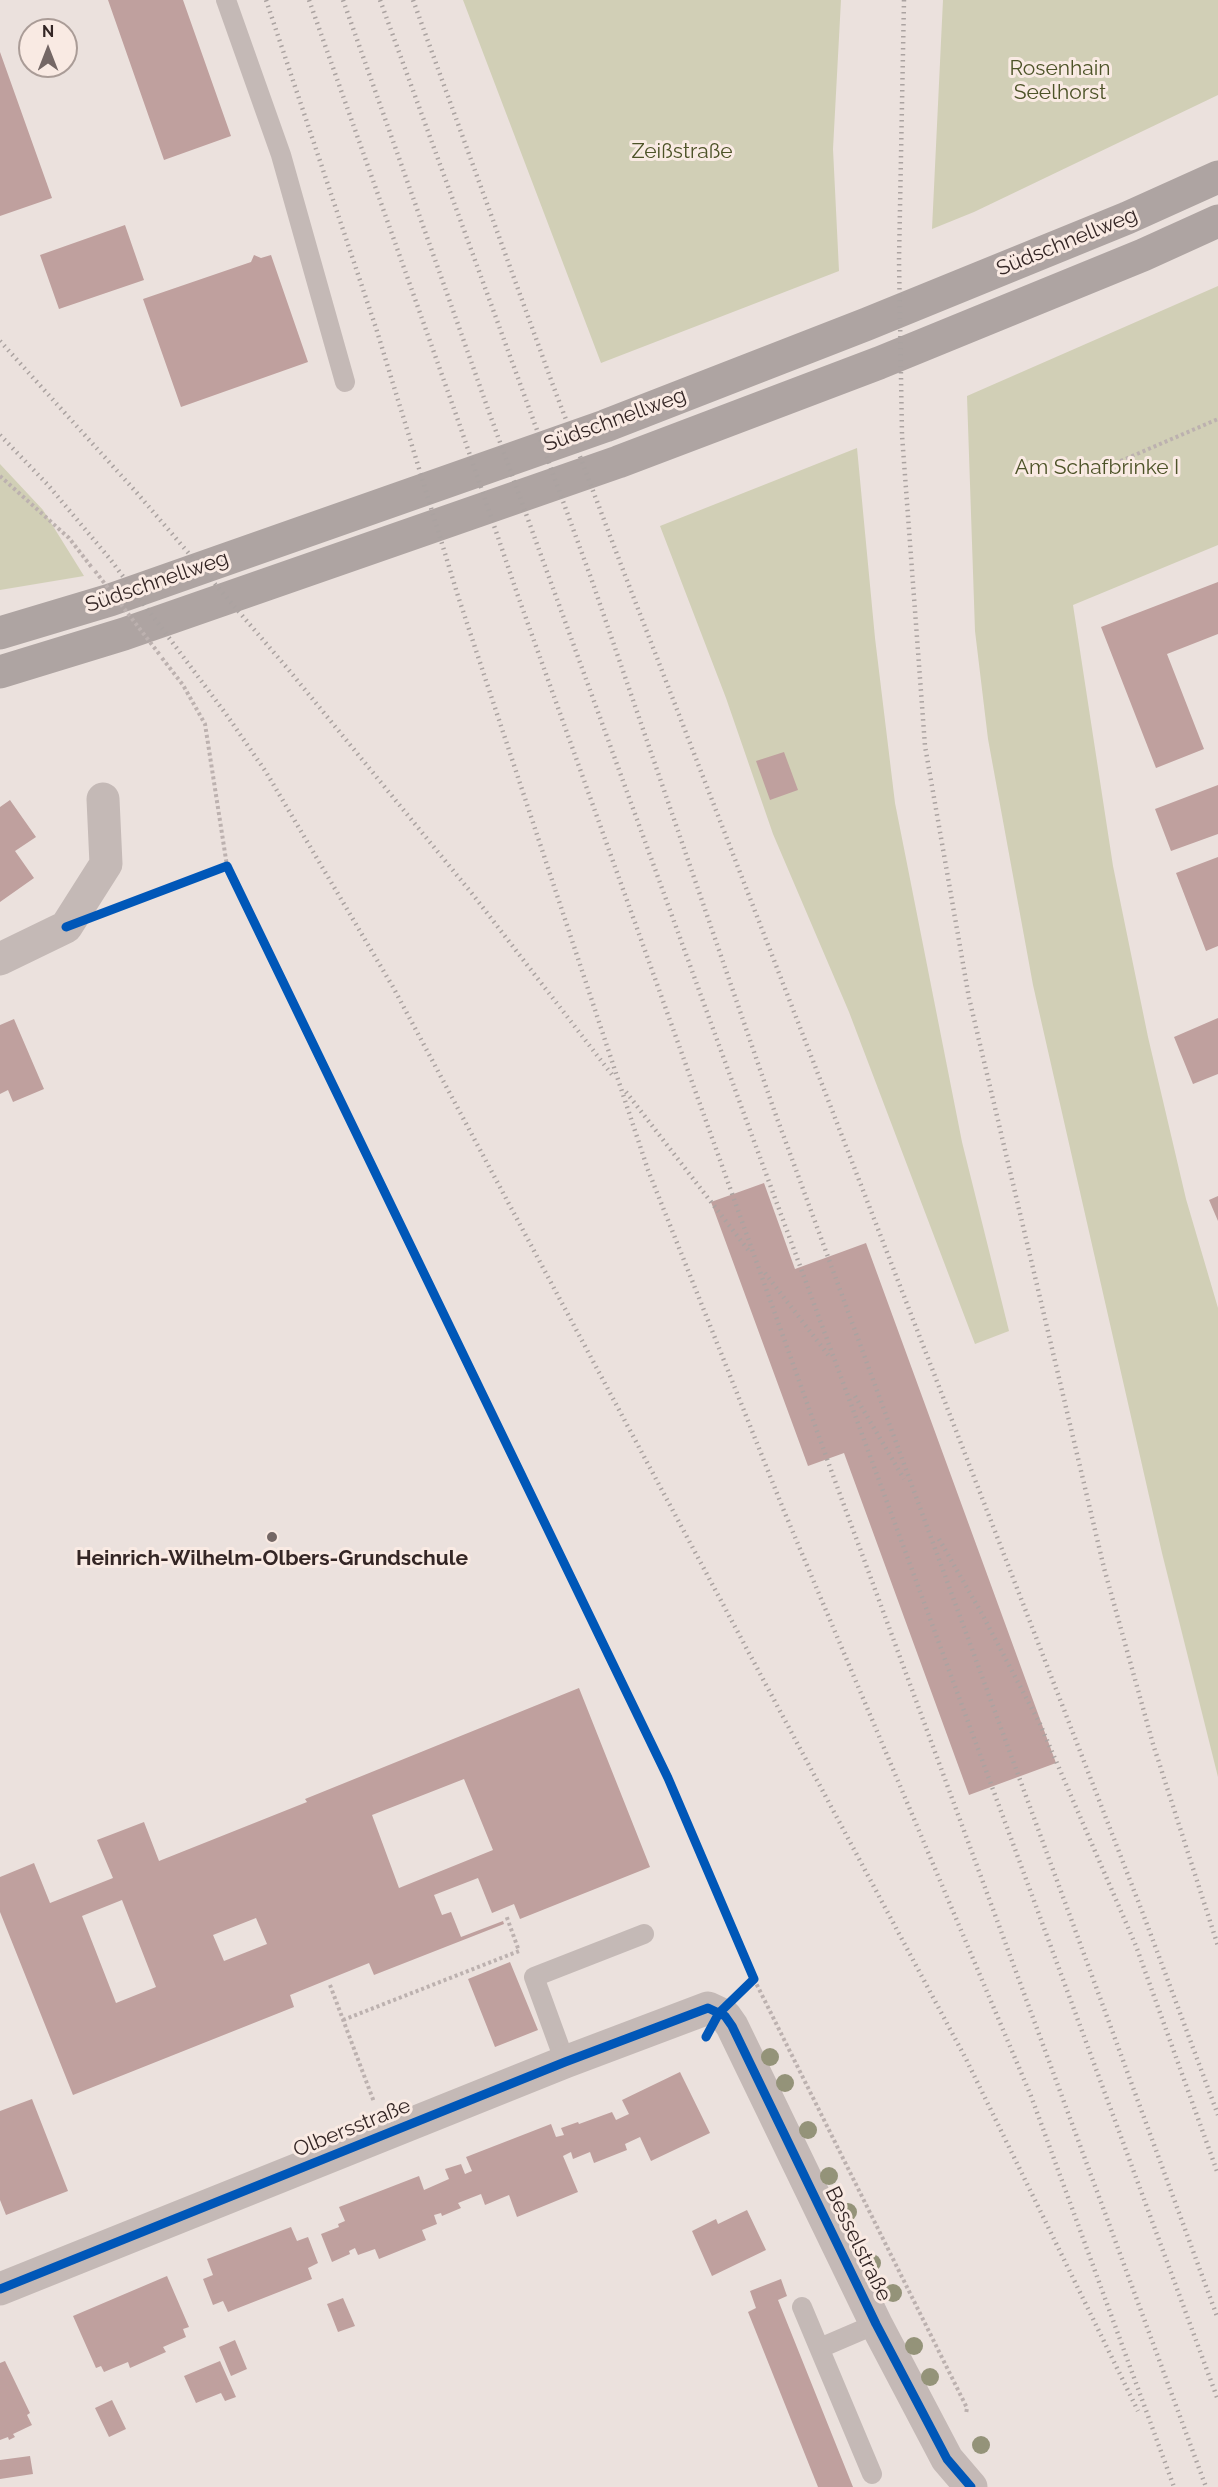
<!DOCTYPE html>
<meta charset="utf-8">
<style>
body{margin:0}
#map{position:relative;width:1218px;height:2487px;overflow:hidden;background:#ebe1dd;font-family:Raleway,sans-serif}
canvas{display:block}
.north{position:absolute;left:18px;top:18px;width:60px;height:60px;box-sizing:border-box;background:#f9eae3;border:2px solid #aa9c97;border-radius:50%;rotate:0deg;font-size:16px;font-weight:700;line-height:24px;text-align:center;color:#342625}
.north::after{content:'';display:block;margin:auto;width:21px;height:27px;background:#746765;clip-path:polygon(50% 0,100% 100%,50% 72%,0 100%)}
</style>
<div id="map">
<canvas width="1218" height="2487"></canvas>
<div class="north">N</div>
</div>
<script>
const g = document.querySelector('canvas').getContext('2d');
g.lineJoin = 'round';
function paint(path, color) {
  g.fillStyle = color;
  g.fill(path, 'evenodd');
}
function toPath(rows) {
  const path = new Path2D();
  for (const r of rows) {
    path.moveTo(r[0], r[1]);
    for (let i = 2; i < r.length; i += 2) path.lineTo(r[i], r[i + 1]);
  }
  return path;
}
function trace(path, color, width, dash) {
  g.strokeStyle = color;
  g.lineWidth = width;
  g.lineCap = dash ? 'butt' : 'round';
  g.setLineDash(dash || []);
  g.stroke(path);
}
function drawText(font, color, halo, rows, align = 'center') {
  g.font = font + ' Raleway,sans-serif';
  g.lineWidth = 6;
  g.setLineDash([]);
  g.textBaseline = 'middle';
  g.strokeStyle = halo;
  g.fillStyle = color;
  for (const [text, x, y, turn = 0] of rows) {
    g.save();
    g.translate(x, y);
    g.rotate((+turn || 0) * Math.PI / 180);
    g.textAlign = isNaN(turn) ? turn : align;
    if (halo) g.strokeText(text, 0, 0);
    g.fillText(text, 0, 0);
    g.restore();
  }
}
paint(toPath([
 [463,0,841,0,833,149,839,271,601,363],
 [943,0,1218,0,1218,95,974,212,932,229],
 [1218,286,1218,545,1073,605,1113,866,1148,1037,1186,1199,1218,1308,1218,1777,1162,1553,1033,985,988,739,975,631,967,396],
 [857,448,875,638,895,803,962,1142,1009,1331,975,1344,849,1012,773,834,726,698,660,526],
 [0,464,43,510,84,576,0,590]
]), '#d1cfb6');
paint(toPath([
 [108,0,183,0,231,136,164,160],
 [0,52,52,198,0,216],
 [125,225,144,280,59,309,40,255],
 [254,255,261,258,271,255,308,362,181,407,143,299,251,262],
 [1218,582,1218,634,1167,654,1204,749,1156,768,1101,627],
 [784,752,798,790,770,800,756,761],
 [1218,785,1218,834,1171,851,1155,809],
 [10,800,36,837,15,851,34,878,0,902,0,807],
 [1218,857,1218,946,1206,951,1176,873],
 [1218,1018,1218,1074,1193,1084,1174,1037],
 [14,1019,44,1089,13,1102,8,1090,0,1094,0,1025],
 [764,1183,795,1269,866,1243,1056,1763,969,1795,844,1453,808,1466,711,1202],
 [1218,1196,1218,1221,1209,1200],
 [579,1688,650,1867,520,1919,514,1904,492,1913,478,1878,434,1895,442,1915,451,1912,461,1937,503,1921,504,1924,374,1975,369,1963,290,1995,294,2007,73,2095,0,1912,0,1877,34,1863,50,1903,113,1878,97,1840,144,1822,159,1861,307,1802,305,1799],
 [464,1779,493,1850,399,1888,372,1815],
 [122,1900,156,1987,116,2003,82,1916],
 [256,1918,267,1944,224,1961,213,1935],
 [510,1962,538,2030,495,2047,468,1979],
 [680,2072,710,2133,651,2161,640,2137,625,2144,627,2150,594,2163,590,2152,573,2159,571,2152,563,2156,578,2192,517,2217,509,2195,485,2205,481,2194,458,2203,461,2208,442,2216,441,2213,434,2215,437,2224,422,2230,426,2240,379,2259,375,2249,358,2255,355,2248,349,2251,350,2254,332,2262,321,2234,339,2227,338,2224,345,2221,339,2207,419,2176,424,2190,449,2179,445,2169,461,2164,465,2174,472,2171,466,2157,551,2124,556,2137,564,2135,561,2128,578,2122,579,2124,612,2112,616,2120,629,2114,622,2100],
 [32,2099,68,2191,6,2215,0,2200,0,2111],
 [747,2210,766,2250,712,2276,692,2231,716,2219,718,2224],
 [291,2227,297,2241,308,2237,318,2263,308,2268,312,2279,228,2312,223,2301,213,2305,203,2279,213,2275,207,2259],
 [167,2276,189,2327,183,2329,186,2337,163,2347,166,2352,130,2368,128,2362,104,2372,101,2366,96,2368,73,2316],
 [781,2279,787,2296,778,2300,853,2487,818,2487,748,2312,756,2308,750,2291],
 [343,2298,355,2326,338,2332,327,2304],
 [235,2340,247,2369,231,2376,219,2347],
 [5,2361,30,2413,27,2415,32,2425,13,2434,15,2437,9,2440,8,2437,0,2440,0,2363],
 [220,2361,236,2397,225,2401,221,2393,196,2403,184,2376],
 [112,2400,126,2429,109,2437,95,2408],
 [30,2456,33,2474,0,2479,0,2460]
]), '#bfa09e');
trace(toPath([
 [1093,473,1218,419],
 [0,476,69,538,93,569],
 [162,658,183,685,205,724,227,866],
 [754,1979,967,2408,966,2414],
 [330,1985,374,2102],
 [343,2020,519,1951,506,1915]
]), '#bcb1af', 4, [3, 3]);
trace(toPath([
 [226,0,281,155,345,382],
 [565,2062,534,1977,644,1934],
 [802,2307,872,2474],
 [820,2348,876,2324]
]), '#c4b9b6', 20);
trace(toPath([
 [0,959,66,927,106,864,103,799],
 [0,2289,565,2062,708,2008,725,2016,732,2026,876,2324,947,2459,971,2487]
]), '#c4b9b6', 33);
trace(toPath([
 [0,633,110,600,605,426,867,324,1127,218,1218,177],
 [0,672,124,634,618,462,879,363,1143,255,1218,221]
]), '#aea4a2', 33);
trace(toPath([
 [266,0,376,328,458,596,648,1170,784,1511,1031,2096,1174,2487],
 [309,0,459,423,518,596,831,1470,1206,2487],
 [343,0,489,412,744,1114,1218,2400],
 [380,0,591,578,774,1110,1218,2319],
 [413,0,554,388,623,570,1145,1919,1218,2115],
 [904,0,899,260,902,435,925,746,969,998,1104,1568,1153,1744,1218,1946],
 [0,341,137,493,288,669,474,896,613,1076],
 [0,435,48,485,110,559,226,714,266,772,393,987,966,2059,1138,2411],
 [626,1092,749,1251],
 [765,1273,829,1356],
 [855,1396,904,1479],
 [939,1539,982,1614,1040,1724,1136,1946,1218,2174]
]), '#aba3a1', 4.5, [1.5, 4.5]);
trace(toPath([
 [95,571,160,655]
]), '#bcb1af', 4, [3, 3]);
trace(toPath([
 [66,927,227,866,668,1778,754,1979,719,2013,706,2037],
 [0,2289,565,2062,708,2008,725,2016,732,2026,876,2324,947,2459,971,2487]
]), '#0057b8', 9);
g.fillStyle = '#949379';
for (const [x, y] of [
 [770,2057],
 [785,2083],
 [808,2130],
 [829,2176],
 [848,2212],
 [872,2263],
 [893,2293],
 [914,2346],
 [930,2377],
 [981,2445]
]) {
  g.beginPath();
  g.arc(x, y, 9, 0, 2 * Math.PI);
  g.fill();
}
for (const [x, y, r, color] of [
 [272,1537,6,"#746765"]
]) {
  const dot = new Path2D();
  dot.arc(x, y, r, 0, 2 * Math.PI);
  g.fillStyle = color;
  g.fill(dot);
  trace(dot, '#f9eae3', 2);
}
drawText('21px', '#4d5328', '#f9eae3', [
 ["Rosenhain",1060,69],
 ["Seelhorst",1060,93],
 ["Zeißstraße",682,152],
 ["Am Schafbrinke I",1097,468]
]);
drawText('21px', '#342625', '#f9eae3', [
 ["Südschnellweg",1067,242,-22],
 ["Südschnellweg",615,420,-20],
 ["Südschnellweg",157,582,-19],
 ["Olbersstraße",352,2128,-22],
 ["Besselstraße",858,2244,64]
]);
drawText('bold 21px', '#342625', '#f9eae3', [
 ["Heinrich-Wilhelm-Olbers-Grundschule",272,1559]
]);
</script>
